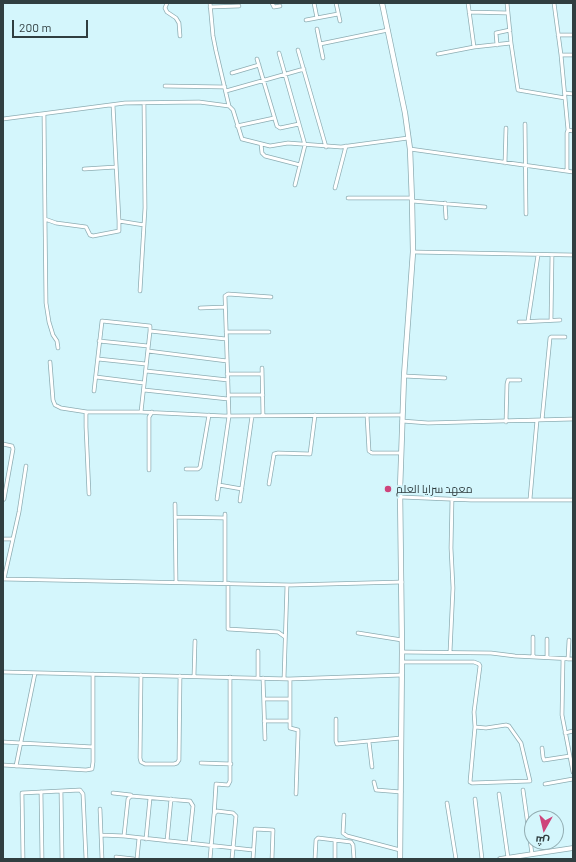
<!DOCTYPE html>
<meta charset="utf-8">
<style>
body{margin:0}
#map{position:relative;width:576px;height:862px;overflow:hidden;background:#d4f6fc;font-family:Barlow,Cairo,sans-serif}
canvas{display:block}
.frame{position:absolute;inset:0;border:4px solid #303e40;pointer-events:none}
.north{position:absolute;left:524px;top:810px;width:40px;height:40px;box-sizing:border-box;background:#d4f6fc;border:1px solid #92acb1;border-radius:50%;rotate:188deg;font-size:11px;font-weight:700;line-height:16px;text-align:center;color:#303e40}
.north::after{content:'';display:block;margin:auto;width:14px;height:18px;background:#ce447b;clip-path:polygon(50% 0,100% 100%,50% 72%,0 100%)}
.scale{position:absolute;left:12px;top:20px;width:76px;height:18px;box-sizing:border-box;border:2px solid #303e40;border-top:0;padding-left:5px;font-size:12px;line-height:14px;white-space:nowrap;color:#303e40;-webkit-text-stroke:3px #d4f6fc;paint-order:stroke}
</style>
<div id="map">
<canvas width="576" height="862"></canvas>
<div class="frame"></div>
<div class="north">ش</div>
<div class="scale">200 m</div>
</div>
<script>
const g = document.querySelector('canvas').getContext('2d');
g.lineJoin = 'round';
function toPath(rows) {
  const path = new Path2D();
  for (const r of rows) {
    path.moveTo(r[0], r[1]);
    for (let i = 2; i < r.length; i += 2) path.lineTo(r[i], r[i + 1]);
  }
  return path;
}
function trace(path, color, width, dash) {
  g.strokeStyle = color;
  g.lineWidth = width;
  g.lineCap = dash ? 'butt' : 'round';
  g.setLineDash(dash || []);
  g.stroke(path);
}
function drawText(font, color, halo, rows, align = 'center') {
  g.font = font + ' Barlow,Cairo,sans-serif';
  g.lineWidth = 4;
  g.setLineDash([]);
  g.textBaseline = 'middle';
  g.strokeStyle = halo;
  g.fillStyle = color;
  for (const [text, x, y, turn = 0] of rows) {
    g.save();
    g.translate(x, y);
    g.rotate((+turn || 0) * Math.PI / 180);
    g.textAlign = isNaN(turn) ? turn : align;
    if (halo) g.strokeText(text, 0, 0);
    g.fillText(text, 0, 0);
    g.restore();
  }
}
const minor = toPath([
 [167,3,165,8,167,12,176,18,179,23,180,36],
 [210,3,213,36,216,51,229,106,233,110,242,139,270,146,288,143,341,147,408,138],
 [272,3,274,7,280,6],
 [314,3,317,18],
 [336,3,340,21],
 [554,3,561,55,568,130],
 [210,7,239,6],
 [469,12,508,13],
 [306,20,338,14],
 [317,29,323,58],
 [558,35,573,35],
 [511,43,518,90,565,98],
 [320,44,388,30],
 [497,45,496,33,510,30],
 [474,47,511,43,507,3],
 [298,50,326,147],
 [279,53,305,145,295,185],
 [438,54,474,47,468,3],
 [561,55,573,55],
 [257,59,277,126,280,128,299,124],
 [232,73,259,65],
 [165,86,225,87],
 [226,91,304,69],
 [565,93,573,94],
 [113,105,119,221,144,225],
 [44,114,45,219],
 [3,119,125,103,199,102,229,106],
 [525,124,526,214],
 [237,126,274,118],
 [261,144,262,153,265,156,300,165],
 [410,149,573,172],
 [505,163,506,128],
 [84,169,116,167],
 [567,171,567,133,568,130,573,131],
 [335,188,346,146],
 [348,198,412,198],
 [412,201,485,207],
 [445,203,446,218],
 [413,252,573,255],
 [140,291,145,208,144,103],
 [200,308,225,307],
 [551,320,552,255],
 [528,321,538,255],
 [519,322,560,320],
 [226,332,269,332],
 [99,341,148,346],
 [58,348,57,341,53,335,49,322,46,303,45,219,56,223,86,227,90,235,93,236,119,231,119,221],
 [148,351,227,361],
 [98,359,146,364],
 [50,362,53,400,55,405,61,408,87,412],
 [262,368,263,416],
 [146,371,228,380],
 [227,374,262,374],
 [404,376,445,378],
 [96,377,144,383],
 [144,390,228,399],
 [94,391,102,321,150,326,150,331],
 [228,395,263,395],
 [141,412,150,331,226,339],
 [367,415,369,451,372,453,401,453],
 [542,420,550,338,551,337,565,337],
 [402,421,428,423,573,419],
 [506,422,507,384,508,380,520,380],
 [3,444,12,446,13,449,4,499,3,500],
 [186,469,198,469,200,467,209,415],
 [149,470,149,417,152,412],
 [269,484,274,454,278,453,310,454,315,415],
 [219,485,242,489],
 [89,494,86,427,86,414,87,412,141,412,224,416,402,415],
 [401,497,471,500,573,500],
 [217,499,229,416,225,296,228,294,271,297],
 [530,499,537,420],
 [240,501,252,416],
 [175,504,176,582],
 [225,514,225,583],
 [175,517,225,518],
 [3,539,13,539],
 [3,579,291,585,402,582],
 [4,579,19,512,26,466],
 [228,583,228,629,278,632,285,637],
 [358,633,402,640],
 [533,637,533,656],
 [402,652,491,653,515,656,573,659],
 [450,652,453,588,451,548,452,499],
 [547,657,547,639],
 [563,659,562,715,573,772],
 [568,659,569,640],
 [402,662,474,662,479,664,480,666,474,712,475,727,470,782,472,783,530,781,521,743,509,726,506,725,486,728,475,727],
 [3,672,289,679,402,675],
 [141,675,140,758,141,762,145,764,174,764,177,763,179,760,180,676],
 [194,676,195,641],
 [258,678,258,651],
 [263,678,265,739],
 [284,679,287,585],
 [290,679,290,728,298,730,298,735,296,794],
 [264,699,290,699],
 [336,719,336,741,337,744,401,738],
 [264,721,290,721],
 [565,733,573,731],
 [3,742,93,747],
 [369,742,372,767],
 [542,748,543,757,544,760,570,756],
 [201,763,231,764],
 [3,765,86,770,92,769,93,762,93,674],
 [16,766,35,673],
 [374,782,376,790,401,792],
 [545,784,573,779],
 [523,790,532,854],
 [61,791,62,859],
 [41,792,42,859],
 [113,793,131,795],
 [499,794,508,858],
 [475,799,482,859],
 [447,803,456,859],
 [100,809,102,859],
 [344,815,343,833,347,836,400,850],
 [214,816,216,784,228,785,230,781,230,677],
 [101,835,124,836,253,850],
 [124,836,128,799,131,796,190,801,193,806,189,843],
 [146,839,150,798],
 [335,840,335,859],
 [167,841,171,799],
 [116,857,134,859],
 [23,859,22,793,80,790,83,794,86,859],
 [137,859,139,838],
 [210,859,214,814,217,811,233,813,236,816,232,859],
 [253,859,255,829,273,830,272,859],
 [315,859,316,840,318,838,351,842,353,845,354,859]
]);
const tertiary = toPath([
 [500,859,573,848]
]);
const secondary = toPath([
 [382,3,405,113,410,149,412,201,413,252,404,376,400,489,402,652,400,859]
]);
trace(minor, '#8dadb3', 4.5);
trace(tertiary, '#8dadb3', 5.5);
trace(secondary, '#8dadb3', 6);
trace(minor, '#fff', 3);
trace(tertiary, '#fff', 4);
trace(secondary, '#fff', 4.5);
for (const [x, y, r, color] of [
 [388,489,4,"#ce447b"]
]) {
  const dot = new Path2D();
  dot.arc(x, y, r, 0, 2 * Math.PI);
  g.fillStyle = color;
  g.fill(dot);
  trace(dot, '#d4f6fc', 1.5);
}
drawText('11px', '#303e40', '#d4f6fc', [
 ["معهد سرايا العلم",396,489]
], 'left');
</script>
